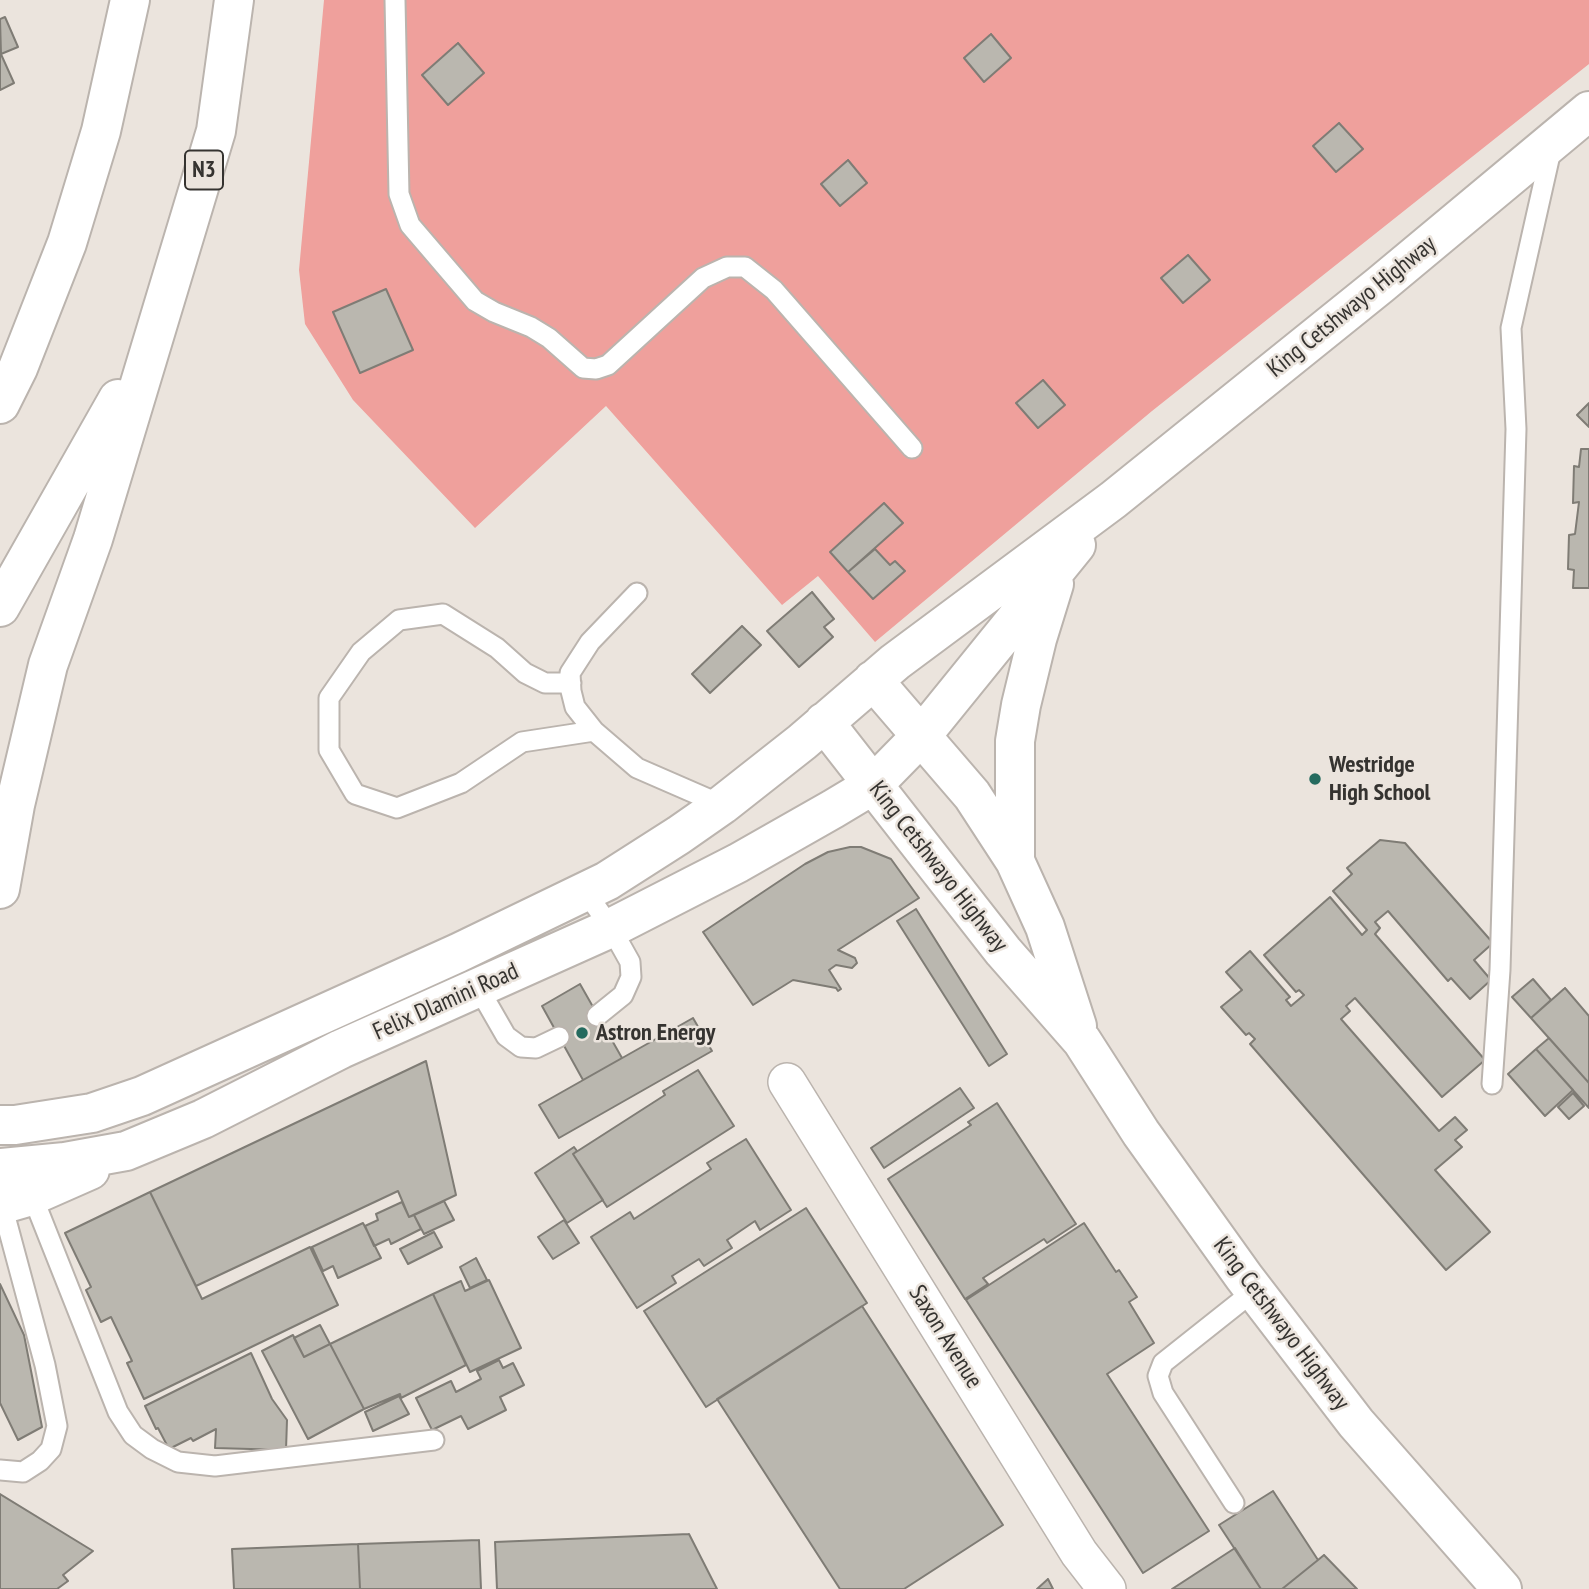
<!DOCTYPE html>
<style>
body{margin:0}
canvas{display:block;background:#ebe4dd}
</style>
<canvas width="1589" height="1589"></canvas>
<script>
const g = document.querySelector('canvas').getContext('2d');
g.lineJoin = 'round';
function paint(path, color) {
  g.fillStyle = color;
  g.fill(path, 'evenodd');
}
function toPath(rows) {
  const path = new Path2D();
  for (const r of rows) {
    path.moveTo(r[0], r[1]);
    for (let i = 2; i < r.length; i += 2) path.lineTo(r[i], r[i + 1]);
  }
  return path;
}
function trace(path, color, width, dash) {
  g.strokeStyle = color;
  g.lineWidth = width;
  g.lineCap = dash ? 'butt' : 'round';
  g.setLineDash(dash || []);
  g.stroke(path);
}
function drawText(font, color, halo, rows, align = 'center') {
  g.font = font + ' "PT Sans Narrow",sans-serif';
  g.lineWidth = 5;
  g.setLineDash([]);
  g.textBaseline = 'middle';
  g.strokeStyle = halo;
  g.fillStyle = color;
  for (const [text, x, y, turn = 0] of rows) {
    g.save();
    g.translate(x, y);
    g.rotate((+turn || 0) * Math.PI / 180);
    g.textAlign = isNaN(turn) ? turn : align;
    if (halo) g.strokeText(text, 0, 0);
    g.fillText(text, 0, 0);
    g.restore();
  }
}
paint(toPath([
 [324,0,1589,0,1589,64,1152,411,875,642,818,576,782,605,606,406,475,528,353,400,305,324,299,270]
]), '#efa09c');
const building = toPath([
 [5,17,18,47,1,54,0,19,5,17],
 [991,34,1011,58,984,82,964,58,991,34],
 [458,43,484,73,448,105,422,75,458,43],
 [0,52,14,83,0,90,0,52],
 [1339,123,1363,149,1336,172,1313,146,1339,123],
 [848,160,867,183,840,206,821,184,848,160],
 [1188,255,1210,280,1183,303,1161,278,1188,255],
 [386,289,413,350,360,373,333,312,386,289],
 [1043,380,1065,405,1038,428,1016,403,1043,380],
 [1589,403,1589,427,1577,415,1589,403],
 [1581,449,1589,449,1589,588,1573,588,1574,570,1568,569,1569,535,1575,534,1579,502,1573,503,1574,466,1579,467,1581,449],
 [884,503,903,523,848,572,830,552,884,503],
 [875,549,890,565,895,561,905,571,873,599,848,572,875,549],
 [812,592,834,619,824,627,833,637,799,667,767,631,812,592],
 [742,626,761,645,710,693,692,674,742,626],
 [1380,840,1405,843,1493,943,1474,960,1491,980,1470,999,1451,978,1448,981,1388,911,1375,922,1380,928,1375,934,1485,1060,1442,1097,1355,998,1346,1006,1350,1011,1341,1019,1439,1131,1455,1117,1467,1130,1455,1140,1462,1147,1435,1170,1490,1232,1446,1270,1250,1044,1255,1039,1249,1033,1246,1035,1221,1007,1242,990,1226,972,1250,951,1290,997,1286,1000,1291,1006,1304,995,1299,990,1296,992,1264,955,1330,897,1362,935,1367,930,1333,891,1352,874,1347,868,1380,840],
 [850,847,861,847,891,859,919,898,838,950,855,958,857,963,852,968,836,965,829,970,841,989,838,991,836,988,793,980,753,1005,703,932,805,864,828,852,850,847],
 [916,909,1007,1054,989,1066,897,921,916,909],
 [1533,979,1551,1000,1531,1018,1512,997,1533,979],
 [580,984,622,1058,583,1080,542,1006,580,984],
 [1565,988,1589,1016,1589,1083,1531,1018,1565,988],
 [693,1018,712,1051,559,1138,539,1105,693,1018],
 [1549,1038,1589,1083,1589,1108,1536,1049,1549,1038],
 [1536,1049,1573,1090,1545,1116,1508,1074,1536,1049],
 [426,1061,456,1195,409,1217,398,1191,196,1286,150,1192,426,1061],
 [698,1070,734,1126,607,1207,573,1154,665,1095,663,1091,698,1070],
 [960,1088,974,1108,884,1168,871,1148,960,1088],
 [1573,1093,1584,1106,1569,1119,1558,1107,1573,1093],
 [997,1103,1076,1224,1047,1243,1044,1239,983,1278,988,1284,965,1299,888,1179,971,1125,968,1122,997,1103],
 [746,1139,791,1210,760,1230,755,1221,727,1240,732,1248,704,1266,699,1259,672,1276,676,1283,637,1308,591,1237,630,1212,634,1219,711,1169,707,1163,746,1139],
 [574,1147,577,1151,573,1154,603,1200,567,1223,535,1173,574,1147],
 [150,1192,202,1299,310,1247,338,1305,144,1399,127,1363,132,1361,111,1317,101,1322,86,1290,91,1287,65,1233,150,1192],
 [444,1201,454,1220,424,1234,414,1215,444,1201],
 [402,1202,409,1217,414,1215,421,1229,391,1244,389,1239,374,1246,365,1226,378,1220,376,1214,402,1202],
 [806,1208,867,1303,706,1407,644,1311,806,1208],
 [564,1220,579,1243,553,1259,538,1237,564,1220],
 [363,1223,381,1258,338,1278,333,1266,323,1271,312,1247,363,1223],
 [1084,1223,1116,1272,1119,1270,1137,1297,1129,1302,1154,1343,1107,1374,1209,1531,1143,1573,966,1300,1084,1223],
 [434,1232,442,1247,408,1264,400,1249,434,1232],
 [476,1258,487,1280,470,1288,460,1267,476,1258],
 [489,1280,521,1348,470,1372,433,1294,461,1281,465,1291,489,1280],
 [0,1284,24,1335,42,1427,18,1440,0,1403,0,1284],
 [433,1294,466,1365,401,1398,400,1394,364,1409,330,1344,433,1294],
 [862,1306,1003,1525,904,1589,840,1589,717,1399,862,1306],
 [320,1325,330,1344,304,1357,294,1338,320,1325],
 [293,1335,304,1357,330,1344,364,1409,308,1439,262,1351,293,1335],
 [251,1353,272,1399,287,1420,286,1450,215,1448,216,1429,193,1441,191,1438,169,1449,158,1428,156,1429,145,1406,251,1353],
 [499,1360,503,1368,513,1363,524,1385,500,1397,506,1410,468,1429,461,1416,432,1430,416,1398,451,1381,456,1392,481,1379,477,1371,499,1360],
 [399,1396,409,1414,373,1431,365,1412,399,1396],
 [1273,1491,1318,1560,1282,1589,1261,1589,1219,1525,1273,1491],
 [0,1494,93,1551,63,1575,68,1581,57,1589,0,1589,0,1494],
 [689,1534,717,1589,497,1589,495,1542,689,1534],
 [479,1540,481,1589,360,1589,358,1544,479,1540],
 [358,1544,360,1589,234,1589,232,1549,358,1544],
 [1235,1548,1261,1589,1172,1589,1235,1548],
 [1324,1555,1357,1589,1282,1589,1318,1560,1324,1555],
 [1048,1579,1053,1589,1037,1589,1048,1579]
]);
paint(building, '#bab7af');
trace(building, '#7f7c75', 2);
const service = toPath([
 [395,0,399,194,410,225,475,301,494,312,531,327,549,338,583,368,596,369,608,365,703,278,727,267,745,267,774,290,912,448],
 [637,593,590,642,570,673,571,691,575,707,594,731,637,768,722,805],
 [571,683,545,683,525,673,497,648,443,614,399,620,361,652,329,698,329,750,355,794,397,808,461,783,522,742,594,731],
 [585,891,611,928,630,962,631,977,623,995,597,1016],
 [475,982,506,1036,521,1047,536,1048,559,1037],
 [1492,1084,1500,970,1516,429,1511,328,1552,146],
 [30,1190,118,1412,133,1435,152,1449,178,1462,215,1466,434,1440],
 [0,1470,23,1472,40,1461,51,1449,57,1426,45,1365,2,1205],
 [1234,1503,1163,1393,1158,1376,1163,1363,1255,1290]
]);
const minor = toPath([
 [787,1082,1079,1553,1107,1589]
]);
const secondary = toPath([
 [873,680,972,795,1015,861,1045,927,1077,1026],
 [824,722,1003,951,1082,1041,1141,1133,1244,1277,1356,1423,1502,1589],
 [1015,861,1015,741,1021,705,1037,639,1054,584],
 [0,1125,15,1125,92,1113,142,1096,458,953,607,881,679,835,722,805,802,742,895,662,1113,500,1380,285,1589,111],
 [0,1168,65,1162,126,1151,203,1119,341,1049,611,928,738,863,833,809,873,785,922,735,1076,545],
 [0,1205,31,1196,90,1170]
]);
const motorway = toPath([
 [0,404,18,368,67,243,101,131,130,0],
 [0,607,118,399],
 [0,889,15,805,48,665,93,539,216,131,234,0]
]);
trace(service, '#bbb4ae', 23);
trace(minor, '#bbb4ae', 40);
trace(secondary, '#bbb4ae', 42);
trace(motorway, '#bbb4ae', 42);
trace(service, '#fff', 19);
trace(minor, '#fff', 37);
trace(secondary, '#fff', 38);
trace(motorway, '#fff', 38);
for (const [x, y, r, color] of [
 [1315,779,7,"#256b5f"],
 [582,1033,7,"#256b5f"]
]) {
  const dot = new Path2D();
  dot.arc(x, y, r, 0, 2 * Math.PI);
  g.fillStyle = color;
  g.fill(dot);
  trace(dot, '#ebe4dd', 2.5);
}
for (const [x, y, w] of [
 [204,170,38]
]) {
  const box = new Path2D();
  box.roundRect(x - w / 2, y - 19.5, w, 39, 5);
  g.fillStyle = '#ebe4dd';
  g.fill(box);
  trace(box, '#353330', 2);
}
drawText('bold 23px', '#353330', null, [
 ["N3",204,170]
]);
drawText('24px', '#353330', '#ebe4dd', [
 ["King Cetshwayo Highway",1352,307,-39],
 ["King Cetshwayo Highway",938,867,52],
 ["Felix Dlamini Road",446,1002,-24],
 ["King Cetshwayo Highway",1281,1324,53],
 ["Saxon Avenue",945,1337,58]
]);
drawText('bold 24px', '#353330', '#ebe4dd', [
 ["Westridge",1329,765],
 ["High School",1329,793],
 ["Astron Energy",596,1033]
], 'left');
</script>
